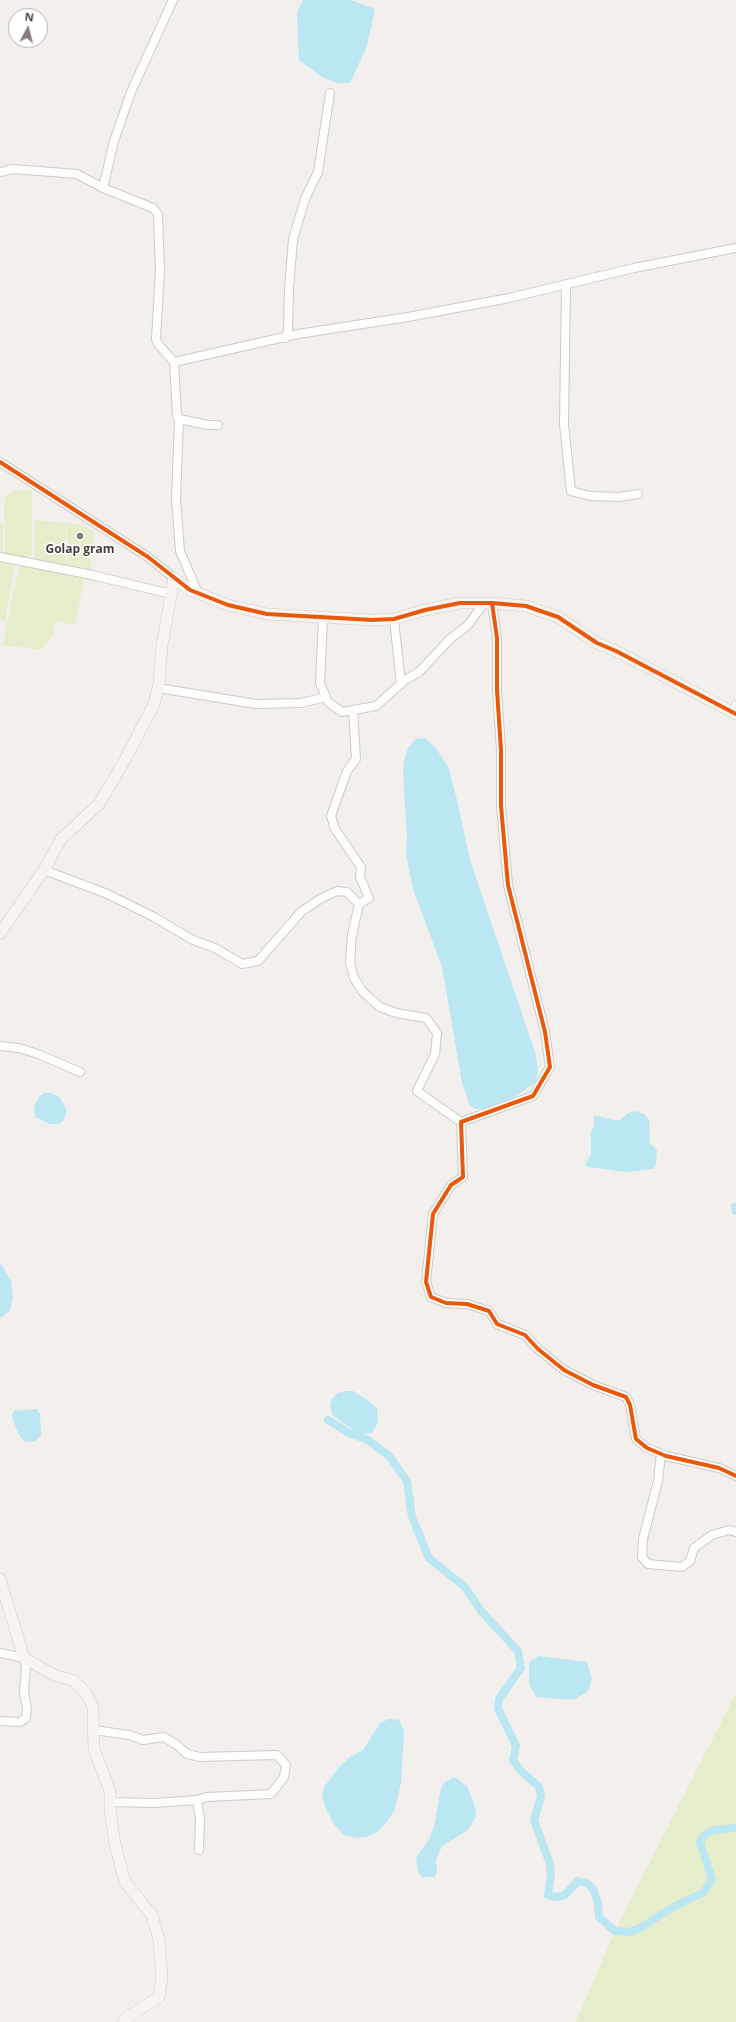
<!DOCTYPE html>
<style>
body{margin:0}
#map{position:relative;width:736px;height:2022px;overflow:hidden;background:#f2efec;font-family:"Open Sans",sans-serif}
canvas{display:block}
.north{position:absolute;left:8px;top:8px;width:40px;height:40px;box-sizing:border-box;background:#fff;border:1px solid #b6b2af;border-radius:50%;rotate:7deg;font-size:11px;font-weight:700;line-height:16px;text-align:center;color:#493e36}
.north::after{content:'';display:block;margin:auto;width:14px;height:18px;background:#847c76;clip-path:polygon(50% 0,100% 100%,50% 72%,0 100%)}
</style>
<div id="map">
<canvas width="736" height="2022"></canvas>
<div class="north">N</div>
</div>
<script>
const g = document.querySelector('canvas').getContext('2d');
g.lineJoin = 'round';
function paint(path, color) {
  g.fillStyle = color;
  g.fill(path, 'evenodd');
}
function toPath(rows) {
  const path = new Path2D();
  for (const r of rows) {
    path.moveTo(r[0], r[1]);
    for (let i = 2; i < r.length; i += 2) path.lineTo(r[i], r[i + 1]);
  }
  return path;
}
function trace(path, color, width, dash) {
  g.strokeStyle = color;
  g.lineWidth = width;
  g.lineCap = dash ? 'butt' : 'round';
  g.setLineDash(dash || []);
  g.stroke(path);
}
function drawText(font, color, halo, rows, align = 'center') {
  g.font = font + ' "Open Sans",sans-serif';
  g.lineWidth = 3.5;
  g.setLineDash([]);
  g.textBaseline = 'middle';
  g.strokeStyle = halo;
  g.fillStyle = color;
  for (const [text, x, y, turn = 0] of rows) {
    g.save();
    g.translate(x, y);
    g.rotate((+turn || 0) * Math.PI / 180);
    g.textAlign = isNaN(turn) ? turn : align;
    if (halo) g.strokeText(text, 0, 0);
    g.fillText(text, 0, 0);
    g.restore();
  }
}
paint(toPath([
 [32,490,32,556,27,558,5,554,4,500,8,494,14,491],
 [35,520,66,523,66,567,34,561],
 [67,523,78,524,94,532,90,572,67,567],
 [0,524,3,524,3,554,0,553],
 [0,561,15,563,5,621,0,620],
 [19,565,84,577,75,625,55,621,52,636,41,650,3,645],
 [736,1693,736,2022,576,2022,615,1931]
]), '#e6edca');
paint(toPath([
 [303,0,351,0,375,9,367,46,350,83,337,83,322,77,299,60,297,12],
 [425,738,435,747,448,766,457,800,470,860,536,1055,538,1071,536,1082,513,1098,488,1108,475,1109,469,1104,462,1082,442,967,413,889,406,854,407,837,403,773,404,761,408,748,416,739],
 [44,1093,52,1093,60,1098,64,1105,67,1112,64,1120,59,1124,50,1124,35,1117,34,1107,39,1097],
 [635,1111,644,1114,649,1120,650,1143,657,1150,656,1165,653,1169,626,1172,587,1167,585,1164,591,1155,591,1132,594,1126,594,1115,614,1120,620,1120,628,1113],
 [0,1262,11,1281,13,1299,9,1312,0,1318],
 [345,1391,353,1391,369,1401,377,1408,378,1422,372,1433,361,1435,332,1415,330,1405,332,1399,338,1393],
 [37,1409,40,1414,41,1435,36,1441,26,1442,21,1438,14,1424,12,1414,14,1411],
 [539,1656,587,1662,592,1679,588,1691,575,1699,559,1699,536,1697,529,1684,529,1662],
 [389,1719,399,1720,404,1731,401,1783,395,1809,387,1822,377,1832,366,1837,357,1838,344,1835,333,1823,325,1806,322,1796,324,1787,340,1766,350,1757,363,1750,380,1723],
 [452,1778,456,1778,467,1786,476,1810,475,1818,468,1830,442,1846,436,1860,437,1872,435,1877,422,1877,418,1872,416,1858,429,1839,434,1827,441,1788,445,1782]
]), '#bae7f2');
trace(toPath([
 [735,1207,736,1211],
 [328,1420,349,1433,368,1440,389,1456,407,1481,412,1517,429,1558,465,1587,481,1611,518,1651,521,1668,499,1699,498,1708,516,1746,513,1760,520,1770,539,1787,541,1797,534,1820,550,1864,551,1874,548,1895,557,1897,565,1895,578,1881,588,1884,593,1889,598,1903,599,1917,615,1931,629,1932,640,1928,673,1907,704,1892,712,1879,700,1842,704,1835,714,1830,736,1828]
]), '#bae7f2', 8);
const street = toPath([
 [0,172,13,169,77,174,103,188,153,208,158,214,160,271,156,339,158,344,174,362],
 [103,188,114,141,131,92,173,0],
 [566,285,564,424,571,491,590,496,619,497,638,494],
 [285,338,288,331,289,288,293,239,305,199,318,172,330,93],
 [179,419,176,499,180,551,198,593],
 [218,425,208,425,179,419,177,416,174,362,298,334,408,317,509,298,634,268,736,248],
 [0,462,148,557,174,578],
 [0,557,92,575,171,594],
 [492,603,497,638,497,690,501,750,501,806,508,885,545,1032,550,1067,533,1096,461,1122,463,1177,451,1185,433,1214,426,1282,431,1297,446,1303,467,1304,489,1311,497,1324,525,1335,538,1349,564,1370,593,1385,626,1397,630,1405,636,1439,647,1448,666,1456,719,1468,736,1476],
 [323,619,320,683,328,702,342,712,376,706,405,680,419,672,450,639,468,625,484,603],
 [394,619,401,684],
 [158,688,256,704,301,703,326,697],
 [353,710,356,759,347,771,331,816,335,829,361,867,360,877,369,898,359,904],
 [734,713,736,705],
 [44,870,105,893,154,917,193,940,215,948,242,964,258,961,301,912,320,899,337,891,347,892,359,904,352,935,350,962,354,978,363,992,380,1007,396,1013,426,1018,437,1033,435,1054,417,1091,461,1122],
 [0,1046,19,1048,38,1054,80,1072],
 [661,1454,658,1481,643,1539,642,1557,648,1564,682,1567,690,1561,694,1548,712,1535,729,1530,736,1532],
 [0,1653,24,1658,26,1667,24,1692,27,1709,26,1718,20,1722,0,1721],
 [94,1730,129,1735,143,1740,164,1737,177,1745,187,1754,200,1757,277,1755,286,1765,284,1777,271,1794,207,1797,197,1800],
 [110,1802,154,1803,197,1800,200,1818,199,1850]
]);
const secondary = toPath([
 [0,933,44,870,61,839,99,804,125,760,154,704,159,684,162,646,174,578,190,590,228,605,267,614,372,620,394,619,425,610,460,603,492,603,526,606,558,617,597,643,616,651,736,714],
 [0,1579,24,1658,56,1676,73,1680,85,1692,93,1707,94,1749,110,1791,110,1809,115,1844,125,1882,152,1915,159,1940,162,1977,159,1997,129,2016,123,2022]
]);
trace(street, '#cfcbc7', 10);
trace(secondary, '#d3ccc4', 12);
trace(street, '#fdfdfc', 8);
trace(secondary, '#f7f3ef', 11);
trace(toPath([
 [0,462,148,557,190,590,228,605,267,614,372,620,394,619,425,610,460,603,492,603,526,606,558,617,597,643,616,651,736,714],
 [492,603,497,638,497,690,501,750,501,806,508,885,545,1032,550,1067,533,1096,461,1122,463,1177,451,1185,433,1214,426,1282,431,1297,446,1303,467,1304,489,1311,497,1324,525,1335,538,1349,564,1370,593,1385,626,1397,630,1405,636,1439,647,1448,666,1456,719,1468,736,1476]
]), '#e8590c', 4);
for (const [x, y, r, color] of [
 [80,536,4,"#847c76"]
]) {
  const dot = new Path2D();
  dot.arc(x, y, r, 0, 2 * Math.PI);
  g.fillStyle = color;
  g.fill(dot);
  trace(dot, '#fff', 1.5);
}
drawText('bold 12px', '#493e36', '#fff', [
 ["Golap gram",80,550]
]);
</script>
